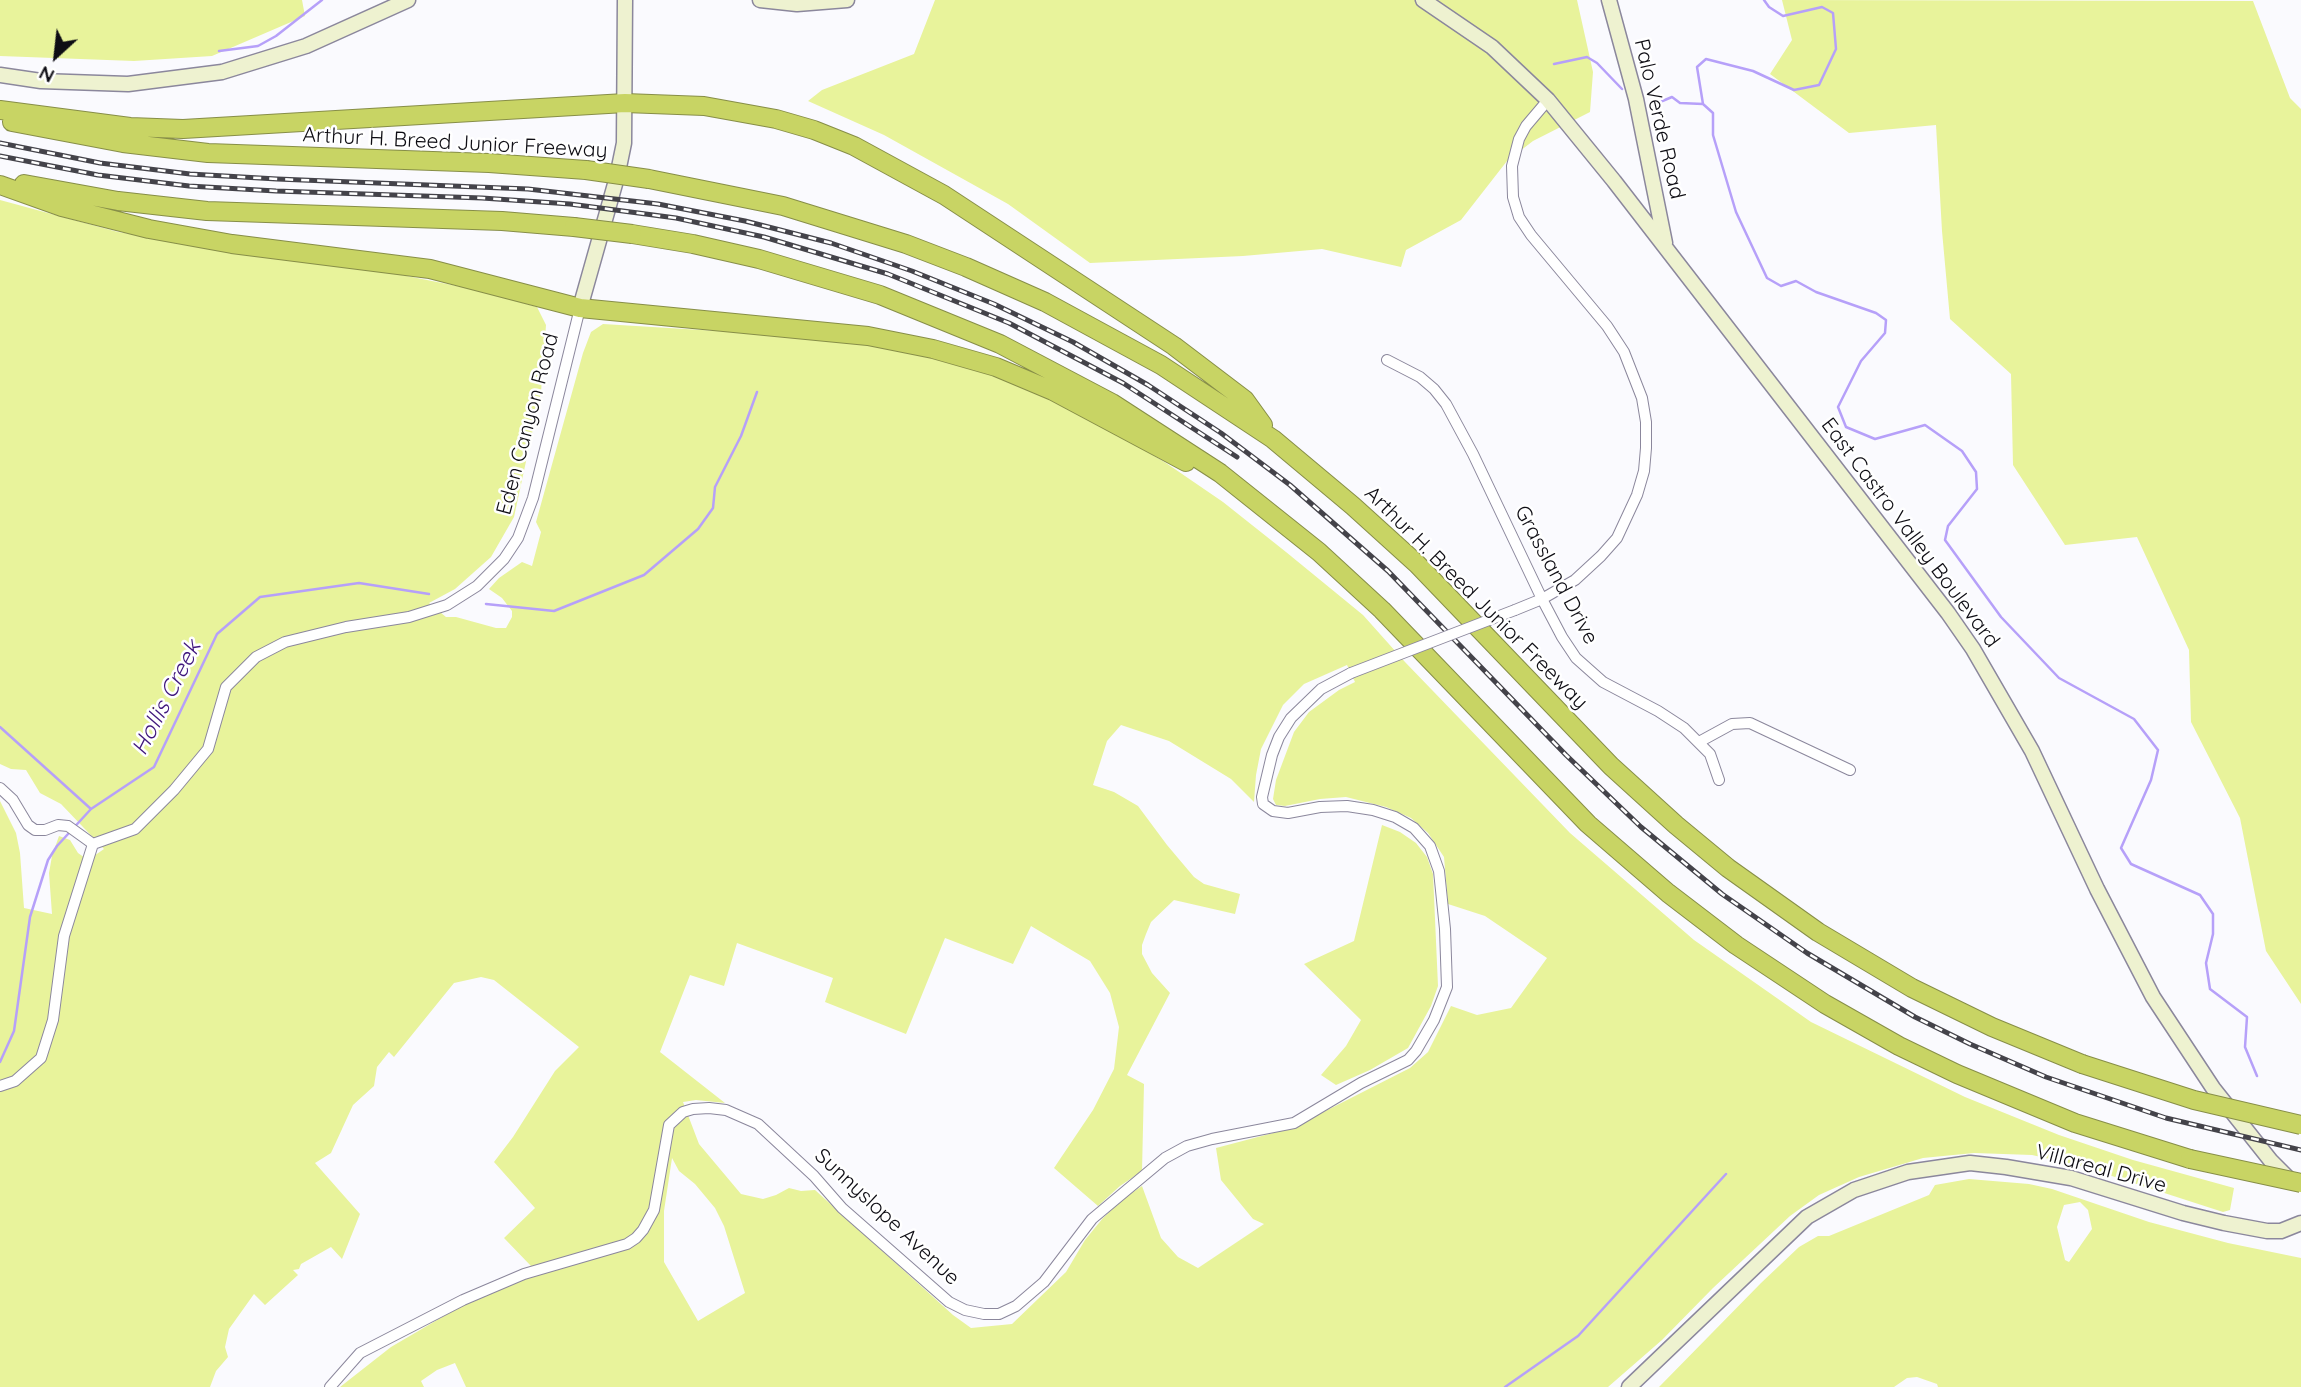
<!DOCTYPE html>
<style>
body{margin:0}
#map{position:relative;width:2301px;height:1387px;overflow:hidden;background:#fafafe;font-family:Quicksand,sans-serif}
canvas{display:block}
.north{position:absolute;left:21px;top:21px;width:70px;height:70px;-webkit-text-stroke:5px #fff;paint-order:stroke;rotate:207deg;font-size:19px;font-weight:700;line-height:28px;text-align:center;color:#0e0d14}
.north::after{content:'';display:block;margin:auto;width:24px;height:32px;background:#0e0d14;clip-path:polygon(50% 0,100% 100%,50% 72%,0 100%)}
</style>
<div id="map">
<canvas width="2301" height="1387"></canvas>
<div class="north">N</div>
</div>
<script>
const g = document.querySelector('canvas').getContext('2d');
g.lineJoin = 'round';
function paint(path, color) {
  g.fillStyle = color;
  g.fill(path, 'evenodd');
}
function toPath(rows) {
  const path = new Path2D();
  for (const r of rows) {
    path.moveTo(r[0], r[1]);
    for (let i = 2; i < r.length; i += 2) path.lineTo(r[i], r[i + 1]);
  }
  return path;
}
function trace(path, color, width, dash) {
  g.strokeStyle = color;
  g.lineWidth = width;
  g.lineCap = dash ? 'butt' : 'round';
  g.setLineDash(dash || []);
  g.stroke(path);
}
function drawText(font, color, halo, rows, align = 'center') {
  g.font = font + ' Quicksand,sans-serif';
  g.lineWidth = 5;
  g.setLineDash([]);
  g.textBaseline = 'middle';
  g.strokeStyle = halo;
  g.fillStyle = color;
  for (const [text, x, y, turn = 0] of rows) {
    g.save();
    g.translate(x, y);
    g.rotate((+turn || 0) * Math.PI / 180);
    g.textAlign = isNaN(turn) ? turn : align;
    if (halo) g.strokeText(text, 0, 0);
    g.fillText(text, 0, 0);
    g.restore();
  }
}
paint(toPath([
 [0,0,302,0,305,16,212,56,134,61,0,56],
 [935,0,1577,0,1593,72,1590,112,1533,141,1507,161,1461,220,1406,250,1401,267,1322,249,1243,256,1090,263,1008,204,884,135,808,101,822,90,914,54],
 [1782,0,2253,1,2290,98,2301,109,2301,1004,2266,951,2240,818,2191,722,2189,650,2137,537,2065,545,2013,465,2011,374,1950,319,1942,231,1936,125,1849,133,1770,74,1792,40],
 [0,200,118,232,285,259,372,269,477,290,537,307,546,325,541,392,514,517,491,557,455,589,429,603,446,617,456,617,496,628,506,628,512,617,512,611,502,598,489,589,499,578,522,562,532,566,541,532,536,522,583,353,591,332,603,324,784,335,909,349,996,374,1080,412,1166,463,1223,502,1286,552,1363,615,1405,662,1570,833,1694,940,1811,1022,1965,1097,2059,1135,2133,1160,2234,1188,2230,1210,2223,1212,2081,1166,2032,1155,1974,1153,1923,1158,1859,1177,1819,1195,1790,1216,1713,1288,1662,1340,1608,1387,466,1387,455,1363,437,1370,421,1381,424,1387,340,1387,391,1347,473,1299,524,1278,531,1266,504,1238,535,1208,494,1162,513,1137,555,1071,579,1047,494,980,481,977,454,983,394,1057,389,1052,377,1067,374,1086,353,1105,331,1153,315,1163,360,1214,342,1259,331,1247,301,1264,299,1269,293,1270,298,1275,265,1305,254,1294,229,1329,225,1347,228,1357,216,1371,210,1387,0,1387,0,801,16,833,20,853,24,908,52,914,49,873,52,856,59,836,70,840,78,853,88,860,104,849,61,804,40,793,26,770,11,769,0,764],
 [1347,665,1355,682,1339,690,1309,712,1294,732,1276,780,1273,799,1276,805,1285,806,1320,799,1346,797,1386,807,1411,818,1428,833,1444,857,1448,904,1485,916,1547,958,1511,1008,1477,1015,1451,1006,1428,1052,1410,1068,1292,1128,1216,1148,1221,1180,1253,1219,1264,1224,1198,1268,1178,1257,1161,1238,1142,1186,1124,1198,1103,1218,1085,1240,1066,1272,1012,1324,971,1328,953,1315,815,1190,801,1191,789,1188,776,1195,763,1199,741,1194,699,1144,683,1102,696,1100,725,1103,660,1052,690,975,724,986,737,943,833,978,825,1002,906,1034,945,938,1013,964,1031,926,1090,961,1110,993,1119,1027,1114,1069,1093,1110,1054,1168,1098,1206,1120,1186,1142,1171,1144,1084,1127,1075,1170,993,1152,973,1142,954,1142,945,1146,934,1151,922,1174,900,1235,914,1240,894,1204,884,1194,877,1167,845,1138,806,1114,792,1093,785,1107,741,1121,725,1169,741,1231,779,1254,802,1256,775,1261,749,1283,705,1304,684],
 [672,1158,679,1171,695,1184,715,1208,724,1226,745,1293,698,1321,664,1262,664,1211],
 [1382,825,1400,832,1416,843,1427,857,1433,874,1438,986,1431,1006,1408,1048,1370,1070,1336,1085,1321,1075,1346,1046,1361,1020,1304,964,1354,941],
 [1969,1179,2029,1184,2052,1189,2149,1222,2228,1243,2301,1258,2301,1387,1938,1387,1937,1384,1917,1377,1907,1378,1894,1387,1659,1387,1761,1283,1799,1247,1818,1236,1829,1236,1929,1195,1935,1185],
 [2080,1202,2088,1210,2092,1229,2069,1262,2065,1260,2057,1227,2064,1205]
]), '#e8f39b');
trace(toPath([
 [1764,0,1769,7,1783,16,1822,7,1833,13,1836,49,1819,85,1794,90,1753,71,1706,59,1697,67,1703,104,1713,113,1713,135,1736,212,1767,278,1781,286,1796,281,1816,292,1876,313,1886,320,1885,333,1861,361,1838,407,1846,427,1875,439,1925,425,1962,451,1976,472,1977,489,1948,526,1945,540,2001,617,2059,678,2134,719,2158,750,2151,780,2121,848,2131,864,2200,895,2213,914,2213,934,2206,963,2210,989,2247,1017,2245,1047,2257,1076],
 [219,51,258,46,276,36,322,0],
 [1554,64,1587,57,1597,63,1622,89],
 [1660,102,1672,97,1680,103,1703,104],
 [486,604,554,611,644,575,698,529,713,508,715,487,741,436,757,392],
 [0,727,91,809],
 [0,1062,14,1031,30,917,48,860,57,846,91,809,154,767,217,634,260,597,359,583,429,594],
 [1505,1387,1578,1336,1726,1174]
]), '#b6a0f9', 2.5);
const street = toPath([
 [1387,360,1420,377,1434,389,1446,404,1473,454,1542,599,1562,637,1576,658,1603,682,1658,711,1684,728,1710,754,1719,780],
 [1515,610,1542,599,1575,580,1601,556,1617,538,1637,495,1644,471,1646,448,1646,422,1642,398,1624,352,1607,326,1531,235,1519,217,1513,197,1512,166,1519,139,1526,126,1548,100],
 [1699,742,1732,724,1750,723,1850,770],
 [0,788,13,800,28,825,35,830,45,830,58,825,68,826,93,844],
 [0,1086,15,1081,41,1058,53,1020,64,936,93,844,135,829,174,790,208,749,226,687,256,657,285,642,346,627,409,617,447,605,477,586,504,559,518,538,533,498,580,308],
 [330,1387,360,1353,463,1300,524,1274,627,1244,636,1238,643,1230,654,1210,669,1125,683,1112,693,1109,709,1108,726,1110,758,1124,814,1176,842,1208,949,1302,965,1310,984,1314,999,1314,1016,1306,1044,1282,1092,1219,1165,1158,1187,1146,1212,1139,1294,1123,1361,1083,1408,1060,1416,1051,1434,1020,1447,987,1445,929,1439,871,1430,846,1414,828,1395,817,1373,810,1347,806,1320,807,1288,813,1273,811,1263,804,1262,797,1272,755,1279,737,1291,718,1321,689,1351,673]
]);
const secondary = toPath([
 [760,0,797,4,847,0],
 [1423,0,1492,47,1548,100,1614,181,1948,613,1973,649,2032,751,2097,889,2153,997,2213,1088,2271,1161,2292,1182],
 [1609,0,1636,99,1665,243],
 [0,75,41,81,128,84,222,72,306,46,408,0],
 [580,308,617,177,624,143,625,0],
 [1629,1387,1807,1217,1854,1190,1908,1172,1970,1163,2006,1167,2071,1178,2183,1213,2224,1223,2267,1231,2281,1231,2301,1223]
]);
const highway = toPath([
 [0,110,130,127,183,129,625,103,704,106,776,119,814,130,854,146,944,195,1174,346,1245,400,1263,425],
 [12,122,123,143,208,153,489,163,586,170],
 [649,179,783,206,906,244,966,267,1045,302,1161,365,1273,439,1353,506,1417,564,1611,766,1676,825,1728,868,1818,932,1912,988,1992,1027,2082,1064],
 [24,184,118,201,207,211,502,221,574,227],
 [0,185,62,207,149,229,232,244,430,269,580,308,868,336,933,349,996,367,1053,391,1186,462],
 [632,234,693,244,759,259,880,295,1000,344,1112,403,1220,473,1319,552,1382,610,1588,824,1668,893,1736,945,1825,1004,1899,1046,1957,1074,2075,1123,2190,1159]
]);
trace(street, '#8b879c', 12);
trace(secondary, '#8b879c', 17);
trace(highway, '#878e48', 20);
trace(street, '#fff', 10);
trace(secondary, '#eef2d0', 14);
trace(highway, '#c8d464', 18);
const rail = toPath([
 [0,143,100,163,190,174,277,179,528,189,658,204,745,221,831,243,912,271,994,304,1073,342,1148,385,1221,433,1290,485,1388,571,1566,755,1641,827,1722,894,1807,953,1915,1017,1970,1044,2046,1077,2166,1118,2301,1150],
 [0,156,98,175,189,186,276,191,482,198,570,204,676,218,764,237,888,274,1009,323,1123,383,1237,457]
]);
trace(rail, '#44434a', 5);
trace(rail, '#fff', 2.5, [8]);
const streetBridge = toPath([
 [1351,673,1515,610]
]);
const highwayBridge = toPath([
 [586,170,649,179],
 [574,227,632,234],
 [2082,1064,2194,1100,2301,1125],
 [2190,1159,2301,1183]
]);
trace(streetBridge, '#8b879c', 12, []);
trace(highwayBridge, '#878e48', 20, []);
trace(streetBridge, '#fff', 10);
trace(highwayBridge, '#c8d464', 18);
drawText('21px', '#0e0d14', '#fff', [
 ["Palo Verde Road",1659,119,77],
 ["Arthur H. Breed Junior Freeway",455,143,3],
 ["Eden Canyon Road",528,424,-75],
 ["East Castro Valley Boulevard",1910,533,53],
 ["Grassland Drive",1556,575,62],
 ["Arthur H. Breed Junior Freeway",1476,598,45],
 ["Villareal Drive",2101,1169,15],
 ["Sunnyslope Avenue",887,1217,43]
]);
drawText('italic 23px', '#40177d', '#fff', [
 ["Hollis Creek",167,698,-63]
]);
</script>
